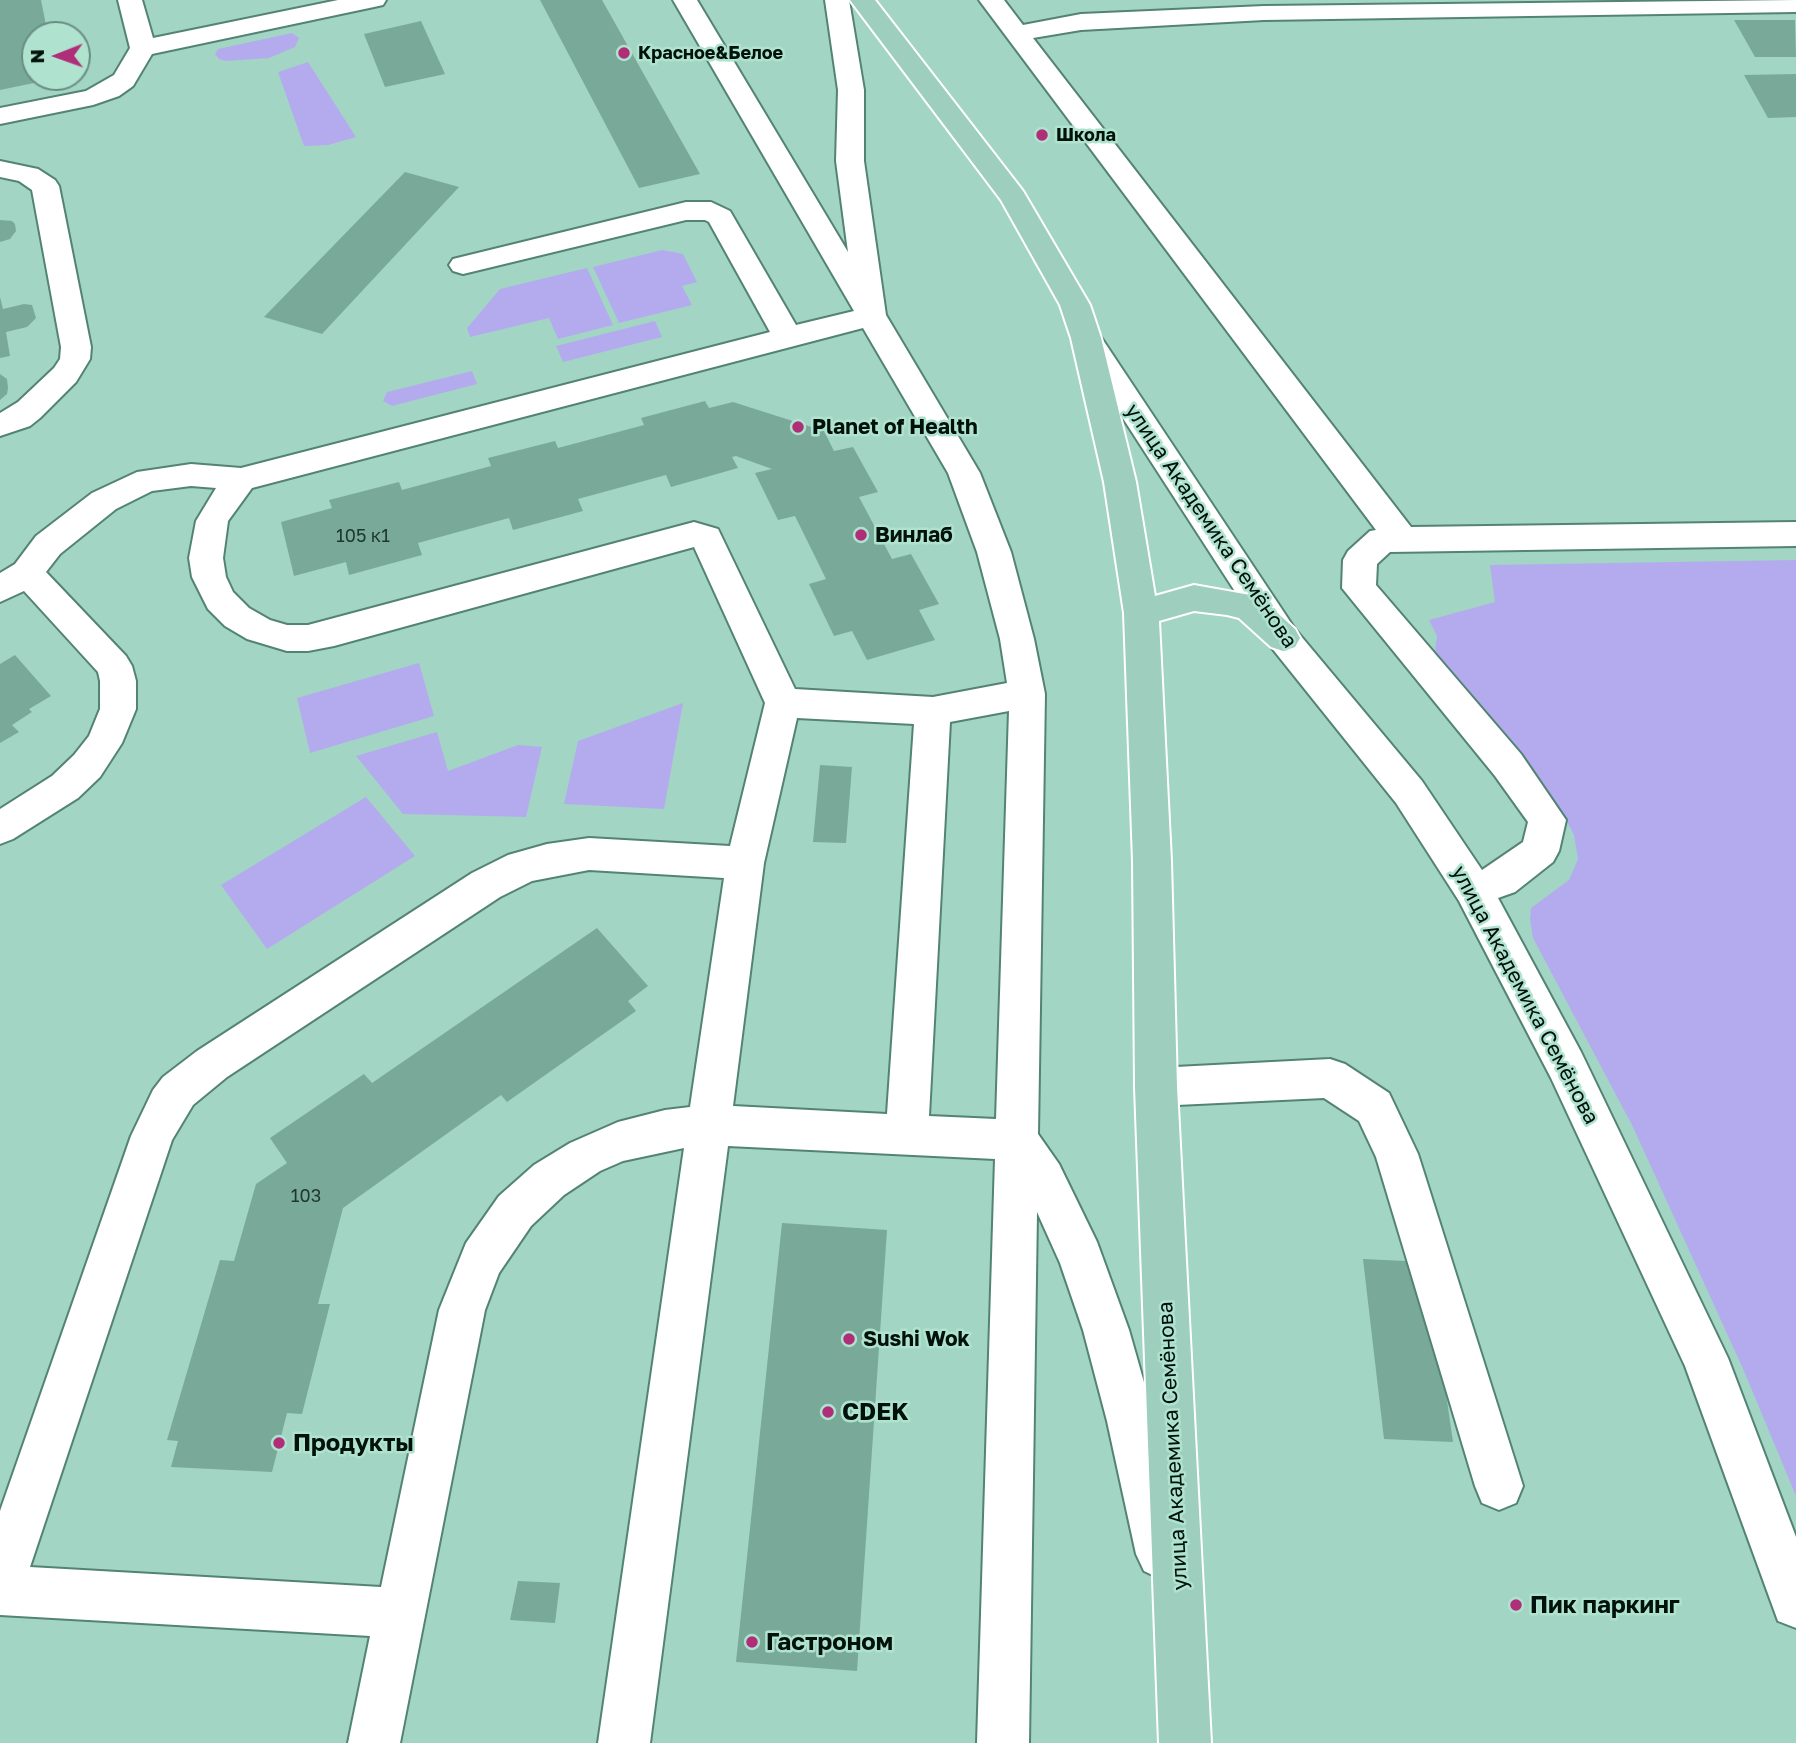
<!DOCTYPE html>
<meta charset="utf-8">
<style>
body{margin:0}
#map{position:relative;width:1796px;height:1743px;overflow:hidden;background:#a2d5c3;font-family:"Golos Text",sans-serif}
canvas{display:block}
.north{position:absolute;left:21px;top:21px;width:70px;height:70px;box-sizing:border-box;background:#afe2cf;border:2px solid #698e81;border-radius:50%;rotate:269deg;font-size:19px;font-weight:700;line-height:28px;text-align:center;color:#01110c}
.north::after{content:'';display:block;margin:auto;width:24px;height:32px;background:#b02e78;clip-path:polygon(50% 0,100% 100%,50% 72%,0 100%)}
</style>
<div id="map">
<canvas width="1796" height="1743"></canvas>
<div class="north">N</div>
</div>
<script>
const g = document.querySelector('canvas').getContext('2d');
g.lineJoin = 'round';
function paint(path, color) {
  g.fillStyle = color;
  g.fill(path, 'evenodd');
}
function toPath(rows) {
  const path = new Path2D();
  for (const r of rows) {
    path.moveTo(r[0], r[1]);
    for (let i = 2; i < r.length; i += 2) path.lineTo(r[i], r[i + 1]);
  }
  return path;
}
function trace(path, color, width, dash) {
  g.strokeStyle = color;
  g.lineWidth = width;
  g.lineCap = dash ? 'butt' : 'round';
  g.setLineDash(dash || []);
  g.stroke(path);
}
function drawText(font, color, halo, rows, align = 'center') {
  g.font = font + ' "Golos Text",sans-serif';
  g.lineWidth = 5;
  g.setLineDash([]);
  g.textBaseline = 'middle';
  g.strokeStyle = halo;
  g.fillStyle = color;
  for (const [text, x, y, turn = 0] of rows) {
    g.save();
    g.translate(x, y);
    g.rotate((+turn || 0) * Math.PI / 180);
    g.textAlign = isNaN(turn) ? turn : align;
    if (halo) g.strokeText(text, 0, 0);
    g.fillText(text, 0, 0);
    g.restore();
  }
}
paint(toPath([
 [292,33,299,38,295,47,269,58,225,61,219,59,215,54,218,49],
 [308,62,356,137,328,145,304,146,278,72],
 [662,250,683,254,697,282,682,286,692,305,619,323,593,267],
 [587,268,613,325,558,339,549,318,470,337,467,328,500,289],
 [655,321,662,337,563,362,556,346],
 [472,371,477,384,392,406,383,401,387,392],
 [1796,560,1796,1496,1744,1371,1633,1127,1533,938,1530,919,1531,908,1569,880,1578,859,1574,835,1562,812,1544,787,1434,658,1437,636,1429,620,1495,602,1490,565],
 [419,663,434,716,310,753,297,698],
 [683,703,664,809,564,804,578,741],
 [437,732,448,771,518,745,542,747,526,817,403,814,356,756],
 [366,797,415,856,267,949,221,885]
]), '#b4abef');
paint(toPath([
 [0,0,41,0,48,35,35,35,35,77,58,78,0,90],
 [540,0,602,0,700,174,639,188],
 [1734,20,1795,20,1796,57,1755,57],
 [421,21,445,74,385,87,364,34],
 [1796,74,1796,117,1768,118,1744,75],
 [405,172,459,187,322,334,264,317],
 [0,220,12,221,15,224,16,231,10,239,0,242],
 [0,297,3,309,24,304,32,305,36,318,27,327,6,332,10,356,0,358],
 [0,374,7,379,8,388,7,394,0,400],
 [705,401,709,408,733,402,824,431,834,451,853,447,878,492,859,497,892,559,911,554,939,604,919,610,935,640,867,660,852,631,834,636,809,584,826,579,795,516,778,520,755,473,772,469,736,456,732,457,738,468,671,487,666,475,578,499,583,511,513,530,509,518,418,543,422,555,349,575,346,562,294,576,281,522,332,508,329,500,399,482,402,490,491,466,488,458,555,441,558,448,644,425,641,418],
 [15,655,51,696,29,709,32,712,12,725,19,732,0,743,0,664],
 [820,765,852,767,846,843,813,842],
 [597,928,648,986,628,1001,636,1011,507,1102,501,1095,343,1208,318,1304,330,1304,302,1414,287,1413,272,1472,171,1467,178,1441,167,1440,220,1260,234,1261,256,1184,287,1163,270,1138,364,1074,372,1083],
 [782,1223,887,1230,857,1671,736,1662],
 [1363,1259,1427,1262,1453,1442,1384,1439],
 [518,1581,560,1583,555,1623,510,1620]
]), '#79aa99');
const minor = toPath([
 [118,0,142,0,153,38,338,0,386,0,383,5,374,7,152,54,133,86,119,96,93,105,0,124,0,108,86,91,114,75,130,48,118,0],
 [673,0,697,0,848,252,836,161,838,90,825,0,849,0,864,90,864,161,886,315,980,473,1011,552,1034,639,1045,694,1038,1134,1059,1164,1097,1242,1129,1330,1155,1421,1186,1554,1178,1571,1161,1579,1144,1571,1136,1554,1107,1421,1083,1330,1060,1263,1037,1212,1029,1743,977,1743,995,1159,728,1146,650,1743,598,1743,684,1148,623,1161,600,1171,564,1195,531,1226,499,1273,485,1310,400,1743,348,1743,370,1636,0,1615,0,1511,131,1136,153,1090,163,1077,197,1051,472,873,508,855,547,844,589,838,730,846,765,703,694,547,334,646,308,651,287,651,247,639,225,626,208,609,192,577,189,558,196,521,216,488,191,486,152,491,116,509,60,554,46,572,126,656,132,666,136,681,136,709,122,743,100,777,78,798,13,839,0,844,0,809,52,776,74,755,89,736,100,709,100,681,98,672,24,591,0,602,0,573,15,564,36,536,92,493,137,472,191,464,241,468,770,332,709,222,705,220,686,220,463,274,453,271,449,265,453,259,686,202,711,202,730,211,796,325,854,311,673,0],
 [863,328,948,473,977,552,1000,639,1007,683,933,697,795,689,718,529,694,522,308,625,287,625,270,620,249,608,233,592,226,577,223,558,228,521,252,488,863,328],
 [1009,711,996,1119,929,1116,950,722,1009,711],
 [797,718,914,724,887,1114,733,1106,764,863,797,718],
 [589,870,724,878,690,1107,665,1110,618,1122,570,1143,534,1165,499,1196,466,1243,439,1310,381,1587,30,1567,172,1140,193,1105,227,1077,500,897,532,881,589,870],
 [979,0,1004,0,1023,25,1081,14,1264,6,1796,0,1796,12,1264,20,1081,30,1033,38,1411,527,1796,522,1796,546,1390,552,1377,564,1376,585,1521,754,1566,820,1559,851,1553,862,1515,892,1498,898,1581,1052,1728,1358,1796,1537,1796,1628,1778,1621,1685,1366,1551,1078,1459,901,1396,803,1271,647,1071,338,1075,331,1086,328,1097,331,1295,629,1422,781,1482,870,1523,842,1528,822,1495,776,1342,588,1343,560,1348,551,1370,531,1376,530,979,0],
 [0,161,38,169,55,180,59,186,91,347,90,359,76,382,40,418,30,426,0,436,0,413,18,402,54,368,60,359,61,347,32,190,19,181,0,177,0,161],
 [1330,1059,1345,1064,1389,1093,1418,1154,1523,1486,1516,1503,1499,1510,1482,1503,1475,1486,1376,1157,1359,1121,1324,1098,1156,1106,1141,1101,1135,1087,1141,1073,1156,1068,1330,1059]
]);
const major = toPath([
 [850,0,875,0,1023,191,1090,305,1101,338,1136,482,1155,596,1194,585,1250,595,1262,599,1295,629,1300,638,1295,647,1283,651,1271,647,1239,618,1227,615,1194,611,1159,621,1171,861,1177,1087,1211,1743,1159,1743,1135,1087,1133,861,1124,613,1104,482,1071,338,1060,305,1001,200,850,0]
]);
trace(minor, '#538373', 4);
trace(major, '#fff', 4);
paint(minor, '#fff');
paint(major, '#9dcebe');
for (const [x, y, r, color] of [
 [624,53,7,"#b02e78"],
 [1042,135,7,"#b02e78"],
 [798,427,7,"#b02e78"],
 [861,535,7,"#b02e78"],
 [849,1339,7,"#b02e78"],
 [828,1412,7,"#b02e78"],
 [279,1443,7,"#b02e78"],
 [1516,1605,7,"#b02e78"],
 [752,1642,7,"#b02e78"]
]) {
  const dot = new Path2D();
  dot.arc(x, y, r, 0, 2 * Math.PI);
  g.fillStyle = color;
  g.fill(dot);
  trace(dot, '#afe2cf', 2.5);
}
drawText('bold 18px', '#01110c', '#afe2cf', [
 ["Красное&Белое",638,53],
 ["Школа",1056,135]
], 'left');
drawText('18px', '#1f372f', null, [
 ["105 к1",363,536],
 ["103",306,1196]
]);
drawText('bold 21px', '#01110c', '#afe2cf', [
 ["Planet of Health",812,427],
 ["Винлаб",875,535],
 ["Sushi Wok",863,1339]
], 'left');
drawText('21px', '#01110c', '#afe2cf', [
 ["улица Академика Семёнова",1211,526,56],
 ["улица Академика Семёнова",1525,995,62],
 ["улица Академика Семёнова",1173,1446,-93]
]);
drawText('bold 24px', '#01110c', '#afe2cf', [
 ["CDEK",842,1412],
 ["Продукты",293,1443],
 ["Пик паркинг",1530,1605],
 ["Гастроном",766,1642]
], 'left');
</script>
